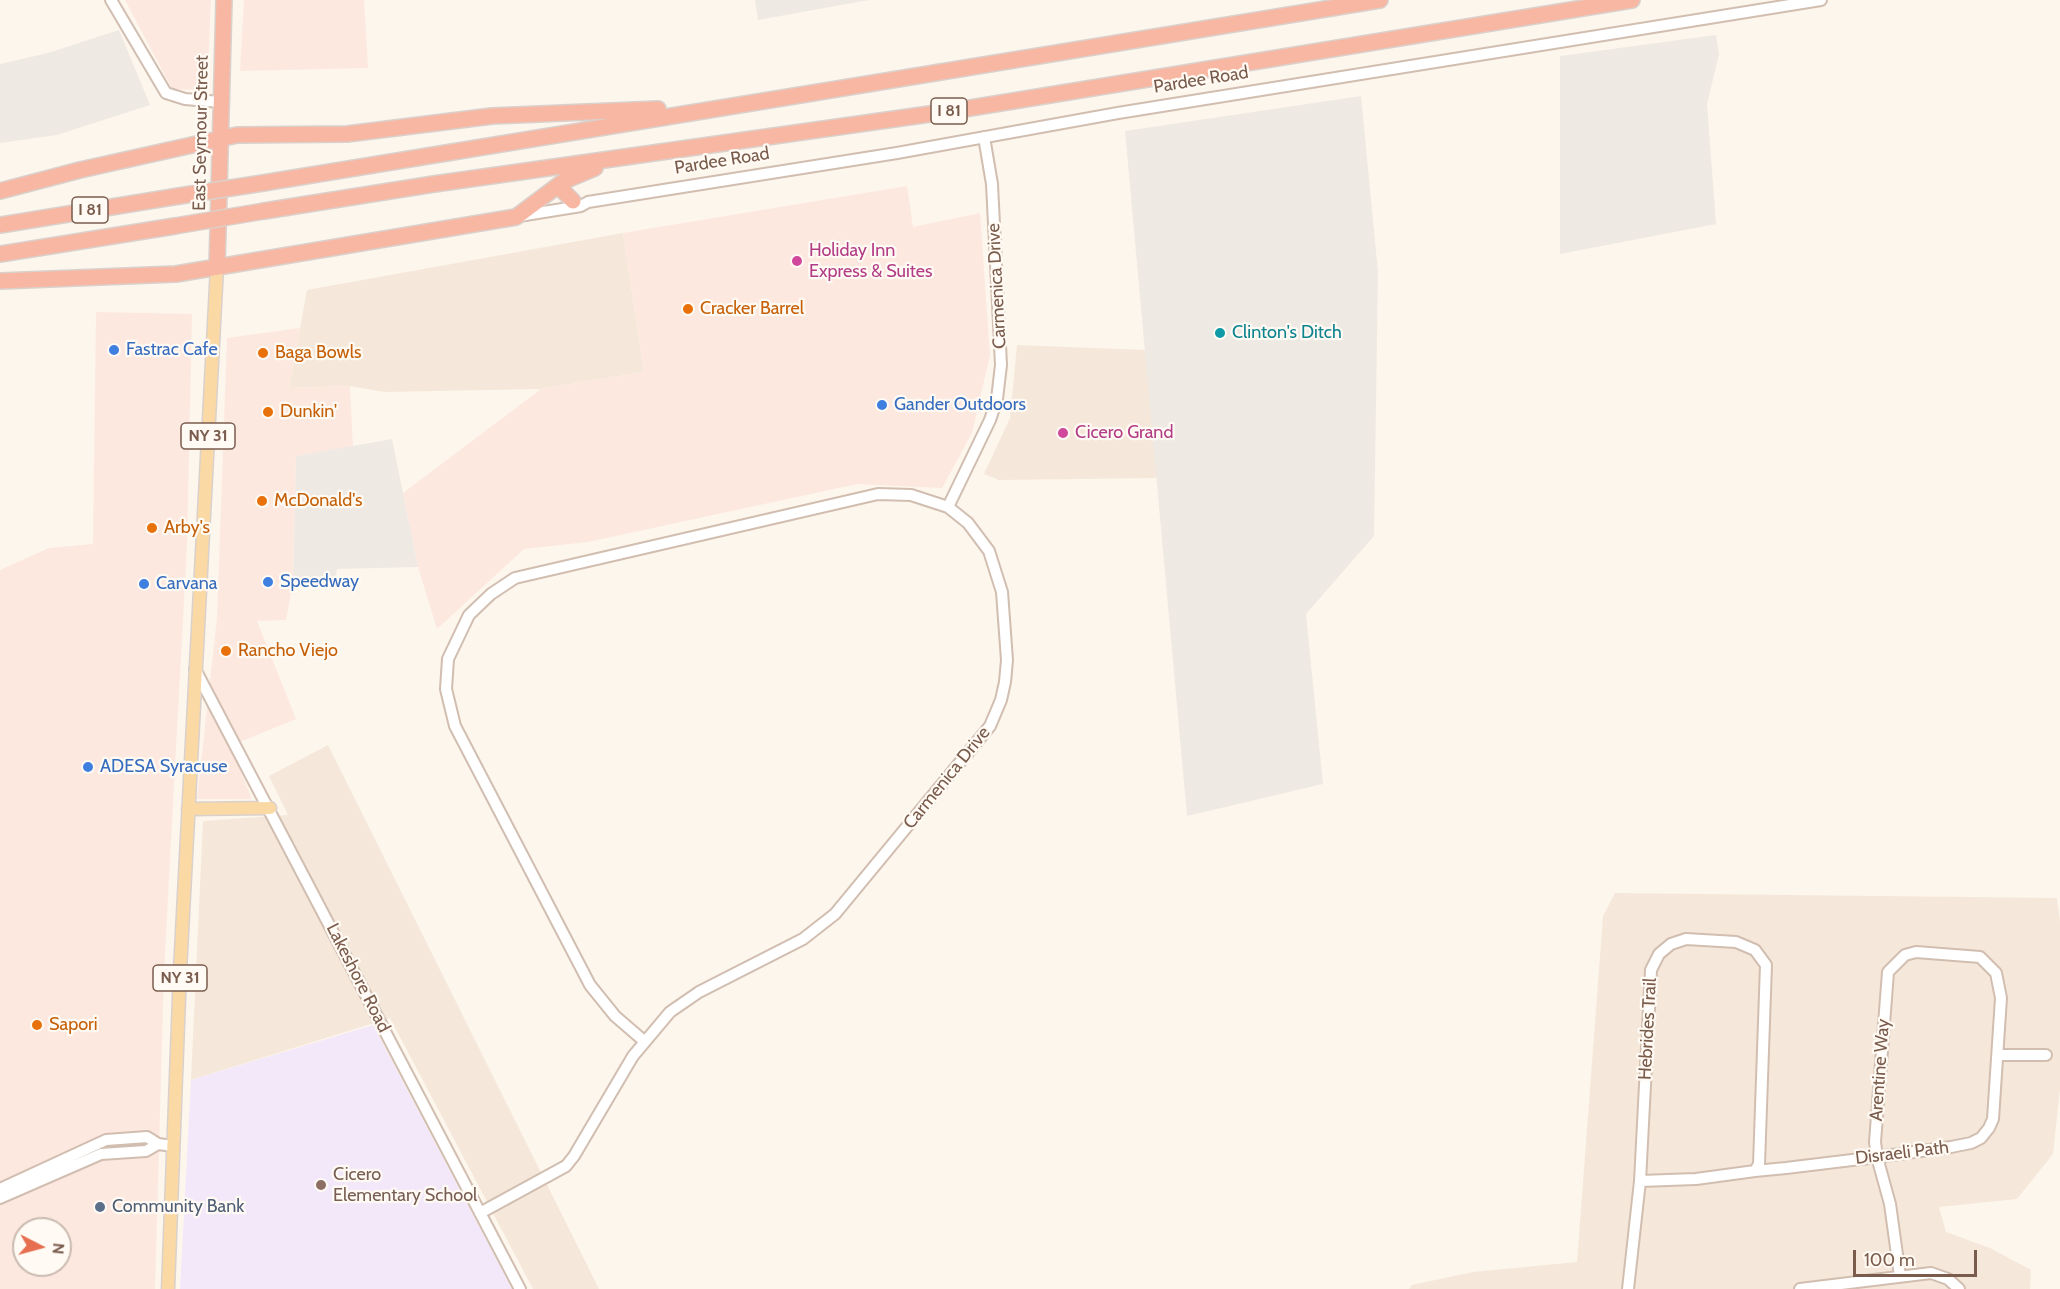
<!DOCTYPE html>
<style>
body{margin:0}
#map{position:relative;width:2060px;height:1289px;overflow:hidden;background:#fdf6ec;font-family:Cabin,sans-serif}
canvas{display:block}
.north{position:absolute;left:12px;top:1217px;width:60px;height:60px;box-sizing:border-box;background:#fffaf3;border:2px solid #cabbb1;border-radius:50%;rotate:96deg;font-size:16px;font-weight:700;line-height:24px;text-align:center;color:#7a5c4d}
.north::after{content:'';display:block;margin:auto;width:21px;height:27px;background:#e76f51;clip-path:polygon(50% 0,100% 100%,50% 72%,0 100%)}
.scale{position:absolute;left:1853px;top:1250px;width:124px;height:27px;box-sizing:border-box;border:3px solid #7a5c4d;border-top:0;padding-left:8px;font-size:18px;line-height:21px;white-space:nowrap;color:#7a5c4d;-webkit-text-stroke:4px #fffaf3;paint-order:stroke}
</style>
<div id="map">
<canvas width="2060" height="1289"></canvas>
<div class="north">N</div>
<div class="scale">100 m</div>
</div>
<script>
const g = document.querySelector('canvas').getContext('2d');
g.lineJoin = 'round';
function paint(path, color) {
  g.fillStyle = color;
  g.fill(path, 'evenodd');
}
function toPath(rows) {
  const path = new Path2D();
  for (const r of rows) {
    path.moveTo(r[0], r[1]);
    for (let i = 2; i < r.length; i += 2) path.lineTo(r[i], r[i + 1]);
  }
  return path;
}
function trace(path, color, width, dash) {
  g.strokeStyle = color;
  g.lineWidth = width;
  g.lineCap = dash ? 'butt' : 'round';
  g.setLineDash(dash || []);
  g.stroke(path);
}
function drawText(font, color, halo, rows, align = 'center') {
  g.font = font + ' Cabin,sans-serif';
  g.lineWidth = 4.5;
  g.setLineDash([]);
  g.textBaseline = 'middle';
  g.strokeStyle = halo;
  g.fillStyle = color;
  for (const [text, x, y, turn = 0] of rows) {
    g.save();
    g.translate(x, y);
    g.rotate((+turn || 0) * Math.PI / 180);
    g.textAlign = isNaN(turn) ? turn : align;
    if (halo) g.strokeText(text, 0, 0);
    g.fillText(text, 0, 0);
    g.restore();
  }
}
paint(toPath([
 [623,233,644,372,541,389,384,392,350,386,289,388,307,290],
 [1017,345,1146,350,1157,478,999,480,984,474,1010,418],
 [328,745,599,1289,533,1289,390,1018,191,1080,203,821,288,815,269,776],
 [1615,893,2057,898,2060,922,2060,1089,2053,1154,2017,1199,1939,1207,1946,1232,1990,1248,2031,1270,2030,1289,1409,1289,1412,1285,1473,1272,1577,1262,1603,916]
]), '#f5e8da');
paint(toPath([
 [125,0,211,0,207,90,172,89],
 [244,0,364,0,368,68,240,71],
 [907,186,913,227,980,213,990,355,972,433,942,488,857,484,588,542,524,549,437,629,418,567,403,493,541,389,644,372,623,233],
 [96,312,192,314,187,545,164,971,155,1289,0,1289,0,570,49,548,93,544],
 [24,1229,60,1229,60,1265,24,1265],
 [300,328,289,388,350,386,353,447,296,456,293,582,286,620,257,621,296,719,230,746,252,799,197,799,217,618,227,338]
]), '#fde8e0');
paint(toPath([
 [755,0,869,0,758,20],
 [119,30,150,105,57,135,0,143,0,64,48,53],
 [1716,35,1719,54,1707,104,1716,224,1560,254,1560,56],
 [1361,96,1378,272,1374,536,1306,614,1323,784,1187,816,1125,131],
 [392,439,418,567,337,569,335,586,293,582,296,456]
]), '#efe9e4');
paint(toPath([
 [373,1025,512,1289,180,1289,191,1080]
]), '#f3e8fa');
const minor = toPath([
 [111,0,166,93,185,99,220,102],
 [519,216,581,206,588,202,897,153,1118,113,1821,0],
 [195,669,520,1289],
 [644,1041,615,1016,590,985,455,726,446,689,448,659,469,615,491,594,515,578,878,494,911,495,948,507],
 [1998,1055,2046,1055],
 [1640,1181,1696,1179,1755,1171,1786,1168,1877,1157,1951,1147,1971,1143,1981,1138,1989,1128,1993,1119,2001,998,1996,973,1980,957,1916,952,1905,955,1888,972,1875,1142,1877,1157,1890,1204,1900,1276],
 [0,1189,106,1140,147,1137,158,1144,173,1146],
 [0,1198,101,1154,146,1151,158,1144],
 [480,1213,566,1166,574,1156,633,1056,670,1012,699,992,803,939,835,914,990,726,1001,700,1005,682,1007,660,1002,592,989,551,968,523,948,507,990,420,997,399,1001,365,992,184,984,137],
 [1628,1289,1640,1181,1651,970,1659,954,1671,944,1686,939,1736,942,1755,950,1766,965,1759,1164,1755,1171],
 [1800,1289,1931,1273,1948,1279,1959,1289]
]);
const major = toPath([
 [188,809,270,808],
 [168,1289,180,971,217,267]
]);
const highway = toPath([
 [564,181,563,191,573,201],
 [263,183,1380,0],
 [0,191,80,170,237,135,347,134,492,116,658,109],
 [264,211,434,184,958,110,1632,0],
 [0,225,179,196],
 [0,254,175,226],
 [217,267,224,0],
 [0,281,176,274,516,217,564,181,595,168]
]);
trace(minor, '#d1beb0', 14);
trace(major, '#dad1cd', 15);
trace(highway, '#dad1cd', 18);
trace(minor, '#fff', 10);
trace(major, '#fbd9a5', 12);
trace(highway, '#f7b7a3', 15);
const highwayBridge = toPath([
 [179,196,263,183],
 [175,226,264,211]
]);
trace(highwayBridge, '#dad1cd', 18, []);
trace(highwayBridge, '#f7b7a3', 15);
for (const [x, y, r, color] of [
 [797,261,6,"#d1479c"],
 [688,309,6,"#e8710a"],
 [1220,333,6,"#0f9aa8"],
 [114,350,6,"#3f7fe0"],
 [263,353,6,"#e8710a"],
 [882,405,6,"#3f7fe0"],
 [268,412,6,"#e8710a"],
 [1063,433,6,"#d1479c"],
 [262,501,6,"#e8710a"],
 [152,528,6,"#e8710a"],
 [268,582,6,"#3f7fe0"],
 [144,584,6,"#3f7fe0"],
 [226,651,6,"#e8710a"],
 [88,767,6,"#3f7fe0"],
 [37,1025,6,"#e8710a"],
 [321,1185,6,"#8d6e63"],
 [100,1207,6,"#5c6f8a"]
]) {
  const dot = new Path2D();
  dot.arc(x, y, r, 0, 2 * Math.PI);
  g.fillStyle = color;
  g.fill(dot);
  trace(dot, '#fffaf3', 2);
}
for (const [x, y, w] of [
 [949,111,36],
 [90,210,36],
 [208,436,54],
 [180,978,54]
]) {
  const box = new Path2D();
  box.roundRect(x - w / 2, y - 13, w, 26, 4.5);
  g.fillStyle = '#fffaf3';
  g.fill(box);
  trace(box, '#7a5c4d', 1.5);
}
drawText('bold 16px', '#7a5c4d', null, [
 ["I 81",949,111],
 ["I 81",90,210],
 ["NY 31",208,436],
 ["NY 31",180,978]
]);
drawText('18px', '#7a5c4d', '#fffaf3', [
 ["Pardee Road",1201,80,-9],
 ["East Seymour Street",201,133,-89],
 ["Pardee Road",722,161,-9],
 ["Carmenica Drive",997,286,-93],
 ["Carmenica Drive",947,778,-51],
 ["Lakeshore Road",358,978,63],
 ["Hebrides Trail",1648,1029,-87],
 ["Arentine Way",1880,1070,-86],
 ["Disraeli Path",1902,1153,-7]
]);
drawText('18px', '#b23c85', '#fffaf3', [
 ["Holiday Inn",809,251],
 ["Express & Suites",809,272],
 ["Cicero Grand",1075,433]
], 'left');
drawText('18px', '#c56008', '#fffaf3', [
 ["Cracker Barrel",700,309],
 ["Baga Bowls",275,353],
 ["Dunkin'",280,412],
 ["McDonald's",274,501],
 ["Arby's",164,528],
 ["Rancho Viejo",238,651],
 ["Sapori",49,1025]
], 'left');
drawText('18px', '#0d838f', '#fffaf3', [
 ["Clinton's Ditch",1232,333]
], 'left');
drawText('18px', '#366cbe', '#fffaf3', [
 ["Fastrac Cafe",126,350],
 ["Gander Outdoors",894,405],
 ["Speedway",280,582],
 ["Carvana",156,584],
 ["ADESA Syracuse",100,767]
], 'left');
drawText('18px', '#785e54', '#fffaf3', [
 ["Cicero",333,1175],
 ["Elementary School",333,1196]
], 'left');
drawText('18px', '#4e5e75', '#fffaf3', [
 ["Community Bank",112,1207]
], 'left');
</script>
